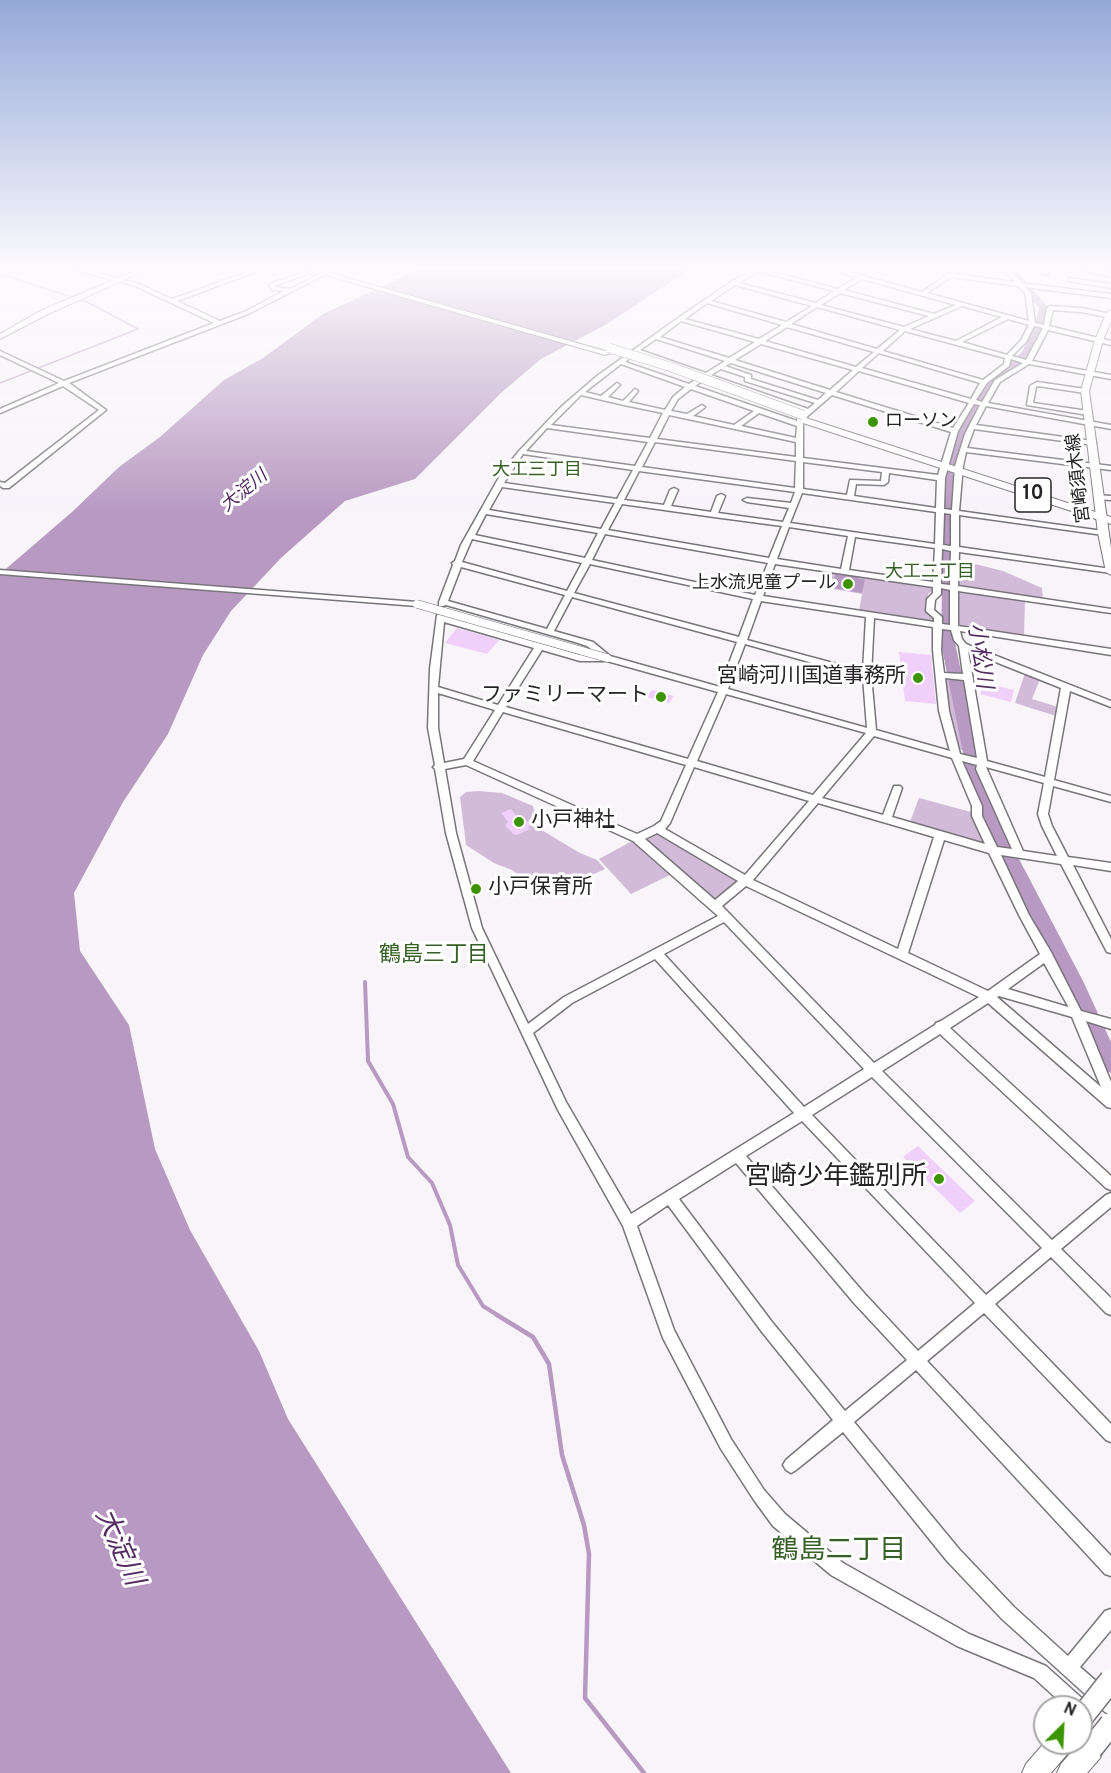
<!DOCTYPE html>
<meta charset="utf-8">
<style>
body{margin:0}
#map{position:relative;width:1111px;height:1773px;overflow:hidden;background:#f8f4fa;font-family:Overpass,sans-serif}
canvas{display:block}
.north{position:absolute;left:1033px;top:1695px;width:60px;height:60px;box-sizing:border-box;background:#fff;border:2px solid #a8a7a8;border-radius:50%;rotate:24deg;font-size:16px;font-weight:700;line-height:24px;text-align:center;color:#252325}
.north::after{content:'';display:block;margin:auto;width:21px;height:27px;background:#3d9403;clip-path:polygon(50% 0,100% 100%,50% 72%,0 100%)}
</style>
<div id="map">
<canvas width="1111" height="1773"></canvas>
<div class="north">N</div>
</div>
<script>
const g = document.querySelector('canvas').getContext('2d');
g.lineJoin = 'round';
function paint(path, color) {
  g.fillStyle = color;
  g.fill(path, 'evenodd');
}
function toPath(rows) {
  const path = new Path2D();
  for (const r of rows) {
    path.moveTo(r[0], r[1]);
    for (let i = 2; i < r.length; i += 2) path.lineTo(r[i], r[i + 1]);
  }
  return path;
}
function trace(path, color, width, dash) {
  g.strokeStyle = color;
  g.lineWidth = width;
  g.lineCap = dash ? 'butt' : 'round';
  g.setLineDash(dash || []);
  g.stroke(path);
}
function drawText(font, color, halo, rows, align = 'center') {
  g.font = font + ' Overpass,"Noto Sans JP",sans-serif';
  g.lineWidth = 6;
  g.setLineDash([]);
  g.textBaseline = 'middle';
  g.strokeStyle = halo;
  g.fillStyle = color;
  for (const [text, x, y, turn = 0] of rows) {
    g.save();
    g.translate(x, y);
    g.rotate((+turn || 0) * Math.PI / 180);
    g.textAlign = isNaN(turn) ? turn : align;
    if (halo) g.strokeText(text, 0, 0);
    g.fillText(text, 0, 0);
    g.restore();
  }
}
paint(toPath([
 [971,563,1003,571,1042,588,1043,600,957,586,957,564,970,566],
 [833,571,934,587,935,589,928,594,927,614,937,618,934,622,859,611,862,594,828,588],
 [960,590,1025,600,1024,636,962,626,958,623,957,591],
 [1025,673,1040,679,1032,699,1058,707,1056,716,1015,703],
 [942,677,965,679,978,755,959,749,945,711],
 [479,791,502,793,533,806,535,814,528,822,580,853,597,860,605,869,541,898,524,879,512,870,494,863,466,845,460,797,466,792],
 [919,798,971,812,984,842,980,843,910,822],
 [657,833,735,878,736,883,714,900,646,841],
 [634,840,672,874,631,894,599,859]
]), '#d2bbd9');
paint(toPath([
 [426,266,695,266,607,324,541,359,502,392,415,479,345,501,281,558,231,611,203,655,168,734,123,802,74,893,80,951,129,1025,155,1149,190,1230,259,1351,288,1419,511,1773,0,1773,0,574,72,512,119,467,160,437,224,380,263,358,323,314],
 [836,572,858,576,858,578,865,580,862,593,832,588]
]), '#b899c2');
trace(toPath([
 [0,274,87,302,138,329,0,383]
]), '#b899c2', 1.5);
trace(toPath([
 [365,982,368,1061,393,1104,408,1157,432,1183,450,1225,458,1265,483,1306,499,1316]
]), '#b899c2', 4);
trace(toPath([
 [497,1315,533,1337,549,1364,562,1455,584,1525,589,1554,585,1698,644,1773]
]), '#b899c2', 4.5);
paint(toPath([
 [1002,266,1012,266,1049,308,1045,325,1032,353,1023,365,998,383,992,391,969,430,961,456,956,476,955,643,984,778,1019,859,1083,981,1111,1042,1111,1073,1104,1070,1101,1064,1063,981,1001,859,968,778,941,643,944,476,949,456,957,430,983,388,1022,352,1035,325,1039,308,1002,266]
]), '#b899c2');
paint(toPath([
 [457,628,499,640,487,654,445,643],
 [899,652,931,655,936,704,905,701],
 [744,668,760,673,769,675,764,685,738,678],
 [985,683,1014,690,1011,702,980,694],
 [652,690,674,696,669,703,647,697],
 [511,809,519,819,523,817,531,825,528,827,530,829,517,835,513,834,505,825,508,822,501,813],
 [918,1146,975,1201,960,1213,903,1157]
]), '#f0cffb');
trace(toPath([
 [308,272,322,266]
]), '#cecacf', 6, [6, 3]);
const minor = toPath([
 [61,266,70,266,139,284,172,299,264,266,272,266,177,301,220,321,244,312,284,291,272,290,269,284,310,271,310,273,274,286,276,287,290,289,335,266,342,266,248,314,69,383,106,410,9,488,3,488,0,486,0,482,5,483,99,410,63,386,0,413,0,409,59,383,0,355,0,351,64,381,214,323,135,286,61,266],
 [758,266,765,266,761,269,838,289,857,277,818,266,827,266,922,292,959,266,966,266,955,274,1015,282,1000,266,1006,266,1022,283,1111,294,1111,298,1025,287,1031,293,1035,323,1044,325,1047,308,1050,306,1081,308,1111,314,1111,318,1081,312,1053,310,1049,326,1111,341,1111,345,1048,330,1032,361,1111,375,1111,379,1029,364,1000,382,988,403,1111,425,1111,429,986,406,976,425,1093,441,1096,443,1093,445,974,429,967,448,1111,466,1111,470,966,452,963,466,959,511,1103,531,1107,533,1103,535,959,515,959,547,1111,569,1111,573,959,552,958,586,1111,609,1111,613,958,591,958,626,1111,649,1111,655,960,631,962,639,966,644,1111,701,1111,707,1070,691,1054,780,1111,796,1111,802,1053,786,1048,814,1052,826,1068,857,1111,863,1111,871,1073,865,1111,939,1111,953,1107,952,1061,864,1001,855,1029,915,1051,952,1081,1011,1111,1019,1111,1029,1086,1021,1111,1082,1111,1108,1107,1107,988,1003,950,1028,1111,1176,1111,1190,1106,1188,940,1034,882,1071,1052,1240,1106,1195,1111,1193,1111,1207,1061,1249,1111,1298,1111,1315,1106,1313,1051,1257,995,1304,1111,1424,1111,1442,1106,1440,984,1313,927,1361,1111,1556,1111,1576,1105,1574,916,1370,854,1422,959,1549,1014,1607,1068,1656,1105,1611,1111,1609,1111,1630,1080,1667,1111,1694,1111,1715,1105,1712,1002,1619,947,1561,843,1432,796,1470,791,1473,786,1470,783,1465,786,1460,833,1420,762,1332,668,1205,637,1226,674,1330,731,1439,764,1490,785,1514,843,1563,969,1634,1046,1666,1085,1701,1088,1707,1085,1713,1081,1715,1081,1707,1066,1707,1034,1678,957,1646,831,1575,773,1526,754,1500,721,1449,663,1338,623,1226,558,1110,472,928,446,833,435,769,433,767,435,765,428,728,430,669,437,615,443,615,580,655,599,655,587,646,575,642,446,605,439,607,439,602,453,565,452,563,455,561,461,545,502,472,519,451,561,407,597,376,678,318,731,282,758,266],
 [758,271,834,291,816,303,739,283,758,271],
 [951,277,1018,286,1025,293,1029,321,927,293,951,277],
 [862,279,920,295,956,305,934,314,844,290,862,279],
 [735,285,812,306,786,322,711,301,735,285],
 [840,293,929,316,904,327,821,305,840,293],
 [707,303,782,325,759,339,685,319,707,303],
 [962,306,1002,317,956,341,910,329,962,306],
 [817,307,900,330,877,349,791,324,817,307],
 [1008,319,1029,325,1021,340,1007,355,962,342,1008,319],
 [681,321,755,342,729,358,660,337,681,321],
 [1034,326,1043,328,1026,360,1012,356,1026,342,1034,326],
 [787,327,874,352,856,367,765,341,787,327],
 [905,331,1005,358,1004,364,983,380,883,351,905,331],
 [656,339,725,361,706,373,640,350,656,339],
 [761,344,853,370,830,390,735,360,761,344],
 [636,353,701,376,689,384,625,362,636,353],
 [879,353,980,383,971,399,862,368,879,353],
 [1011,359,1023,363,995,380,982,402,976,400,987,383,1009,366,1011,359],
 [731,363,826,393,818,400,751,379,751,375,725,366,731,363],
 [621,364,685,387,673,397,665,410,629,402,638,391,635,389,623,401,608,397,620,385,617,383,601,396,585,392,621,364],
 [721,369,745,377,745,381,815,403,808,409,711,375,721,369],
 [859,371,969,403,953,428,836,392,859,371],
 [707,378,804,412,798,418,797,421,695,386,707,378],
 [691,389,754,411,734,425,693,416,704,408,705,407,702,405,687,414,671,411,678,399,691,389],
 [581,395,624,405,663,413,650,438,551,425,581,395],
 [832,395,951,432,938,475,803,458,803,420,832,395],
 [974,404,980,405,965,434,955,466,952,510,944,509,945,478,958,431,974,404],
 [759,413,797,426,796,438,741,426,759,413],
 [669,415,796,442,796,457,657,439,669,415],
 [547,428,648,442,635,466,526,451,547,428],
 [655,442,796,461,795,488,642,467,655,442],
 [523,454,633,470,617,499,504,483,523,454],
 [803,462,882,472,881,481,850,480,847,495,803,489,803,462],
 [639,471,795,492,791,503,747,498,743,500,747,502,789,508,783,522,718,513,725,496,721,494,717,496,711,512,671,506,678,490,674,488,670,490,664,505,624,500,639,471],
 [889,473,937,480,936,508,854,496,856,484,884,485,888,482,889,473],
 [502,487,615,503,601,529,489,510,502,487],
 [802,493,936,512,935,544,790,523,802,493],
 [622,504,714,517,782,526,769,558,608,530,622,504],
 [944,513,951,514,951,546,943,545,944,513],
 [486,514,598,533,585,558,475,535,486,514],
 [789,527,848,536,841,569,777,559,789,527],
 [605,534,768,563,755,595,592,560,605,534],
 [855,537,935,548,933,582,849,570,855,537],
 [472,539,582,563,567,591,462,562,472,539],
 [942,549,951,551,950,585,941,584,942,549],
 [590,564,753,599,739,637,574,593,590,564],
 [775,564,933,587,933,593,927,599,926,611,934,618,934,622,763,596,775,564],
 [461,567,565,595,547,629,448,601,461,567],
 [941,588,950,590,950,625,942,624,942,617,934,610,935,600,941,594,941,588],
 [572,597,737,642,720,687,610,656,593,642,554,631,572,597],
 [761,601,866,617,863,671,747,640,761,601],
 [874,618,933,627,933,650,939,711,950,751,876,730,871,675,874,618],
 [444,622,534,648,498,705,438,687,444,622],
 [942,629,951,630,954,640,959,646,963,674,944,673,941,650,942,629],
 [745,644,863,677,867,728,728,689,745,644],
 [542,650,580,661,607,661,718,692,688,759,506,707,542,650],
 [968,651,1061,688,1045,777,987,761,968,651],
 [945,678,964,680,977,758,960,754,949,711,945,678],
 [438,693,495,710,464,759,444,763,438,728,438,693],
 [726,694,866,733,813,795,697,761,726,694],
 [503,712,686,765,661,821,654,826,637,834,473,761,503,712],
 [874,736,952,758,972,806,972,816,985,844,892,817,902,788,900,786,894,786,883,815,822,798,874,736],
 [962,761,977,765,976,769,1012,849,997,847,982,816,982,806,962,761],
 [466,765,633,841,718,916,564,997,528,1024,482,928,456,833,445,769,466,765],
 [694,767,809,801,745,875,665,829,670,823,694,767],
 [986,767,1044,783,1038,814,1042,826,1057,856,1023,851,986,767],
 [818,803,934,837,898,949,753,880,818,803],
 [657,833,738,881,715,900,645,839,657,833],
 [944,840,989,853,1019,915,1040,954,988,991,908,953,944,840],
 [746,886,979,997,941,1021,936,1023,935,1025,874,1063,722,906,746,886],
 [724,922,843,1047,864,1069,804,1107,664,954,724,922],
 [655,959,794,1113,631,1214,566,1102,533,1033,572,1003,655,959],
 [1044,963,1068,1006,1068,1007,1008,989,1044,963],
 [999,996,1072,1017,1101,1087,997,997,999,996],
 [872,1077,1042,1248,986,1295,812,1115,872,1077],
 [802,1121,975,1303,918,1351,864,1293,746,1156,802,1121],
 [736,1163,854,1303,907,1360,845,1411,772,1322,679,1199,736,1163],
 [1044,266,1050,266,1048,275,1043,274,1044,266],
 [1062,266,1073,266,1111,273,1111,277,1062,266],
 [1070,278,1111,284,1111,288,1068,281,1068,279,1070,278],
 [1037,382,1085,389,1088,391,1085,393,1038,386,1036,387,1033,403,1088,411,1091,413,1088,415,1027,405,1030,386,1037,382],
 [1096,495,1111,496,1111,500,1096,499,1096,495],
 [0,570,417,602,421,604,417,606,0,574,0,570]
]);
const major = toPath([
 [146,266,155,266,46,315,0,339,0,334,40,311,146,266],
 [1111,310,1111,321,1103,340,1089,391,1111,548,1111,575,1106,572,1098,533,1081,391,1095,340,1107,312,1111,310]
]);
const highway = toPath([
 [294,266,306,266,612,353,605,355,294,266],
 [797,417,803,417,1111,517,1111,524,797,421,797,417],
 [1091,1736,1100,1740,1104,1749,1100,1758,1087,1773,1057,1773,1061,1764,1082,1740,1091,1736],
 [1045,1742,1072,1743,1069,1752,1051,1773,1022,1773,1026,1764,1045,1742]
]);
trace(minor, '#78757a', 3);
trace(major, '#78757a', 2);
trace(highway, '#78757a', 2);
paint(minor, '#fff');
paint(major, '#fff');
paint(highway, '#fff');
const minorBridge = toPath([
 [417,604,607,658]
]);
const highwayBridgeFar1 = toPath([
 [609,348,671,367,803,415]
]);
const highwayBridge = toPath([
 [1081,1718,1111,1680],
 [1091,1749,1111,1724]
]);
trace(minorBridge, '#78757a', 9, []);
trace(highwayBridgeFar1, '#78757a', 10, []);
trace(highwayBridge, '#78757a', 25, []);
trace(minorBridge, '#fff', 8);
trace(highwayBridgeFar1, '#fff', 9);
trace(highwayBridge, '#fff', 22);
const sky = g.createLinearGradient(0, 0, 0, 514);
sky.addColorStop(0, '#95a9d9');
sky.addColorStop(0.52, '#fcfafd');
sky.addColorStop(1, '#fcfafd00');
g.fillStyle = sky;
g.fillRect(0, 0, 1111, 514);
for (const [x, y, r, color] of [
 [873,422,6,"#3d9403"],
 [848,584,6,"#3d9403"],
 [918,678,6,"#3d9403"],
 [661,697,6,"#3d9403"],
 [519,822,6,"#3d9403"],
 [476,889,6,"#3d9403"],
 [939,1179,6,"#3d9403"]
]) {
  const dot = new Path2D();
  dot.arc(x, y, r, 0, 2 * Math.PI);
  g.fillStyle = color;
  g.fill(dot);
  trace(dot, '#fff', 2);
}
drawText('18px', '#252325', '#fff', [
 ["ローソン",885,422],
 ["上水流児童プール",836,584,"right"]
], 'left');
drawText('18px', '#366026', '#fff', [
 ["大工三丁目",537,471],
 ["大工二丁目",930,573]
]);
drawText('18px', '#252325', '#fff', [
 ["宮崎須木線",1080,478,-97]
]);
drawText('italic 18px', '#552d62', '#fff', [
 ["大淀川",245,492,-40]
]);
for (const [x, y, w] of [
 [1033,495,36]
]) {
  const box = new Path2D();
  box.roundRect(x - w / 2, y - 17, w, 34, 4.5);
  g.fillStyle = '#fff';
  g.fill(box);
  trace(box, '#252325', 1.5);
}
drawText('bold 20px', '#252325', null, [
 ["10",1033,495]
]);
drawText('21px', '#252325', '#fff', [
 ["宮崎河川国道事務所",906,678],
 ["ファミリーマート",649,697],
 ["小戸神社",531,822,"left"],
 ["小戸保育所",488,889,"left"]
], 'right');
drawText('italic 22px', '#552d62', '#fff', [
 ["小松川",978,656,82]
]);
drawText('22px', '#366026', '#fff', [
 ["鶴島三丁目",434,957]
]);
drawText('26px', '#252325', '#fff', [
 ["宮崎少年鑑別所",927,1179]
], 'right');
drawText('italic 27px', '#552d62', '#fff', [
 ["大淀川",117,1548,66]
]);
drawText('27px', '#366026', '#fff', [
 ["鶴島二丁目",839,1553]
]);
</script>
